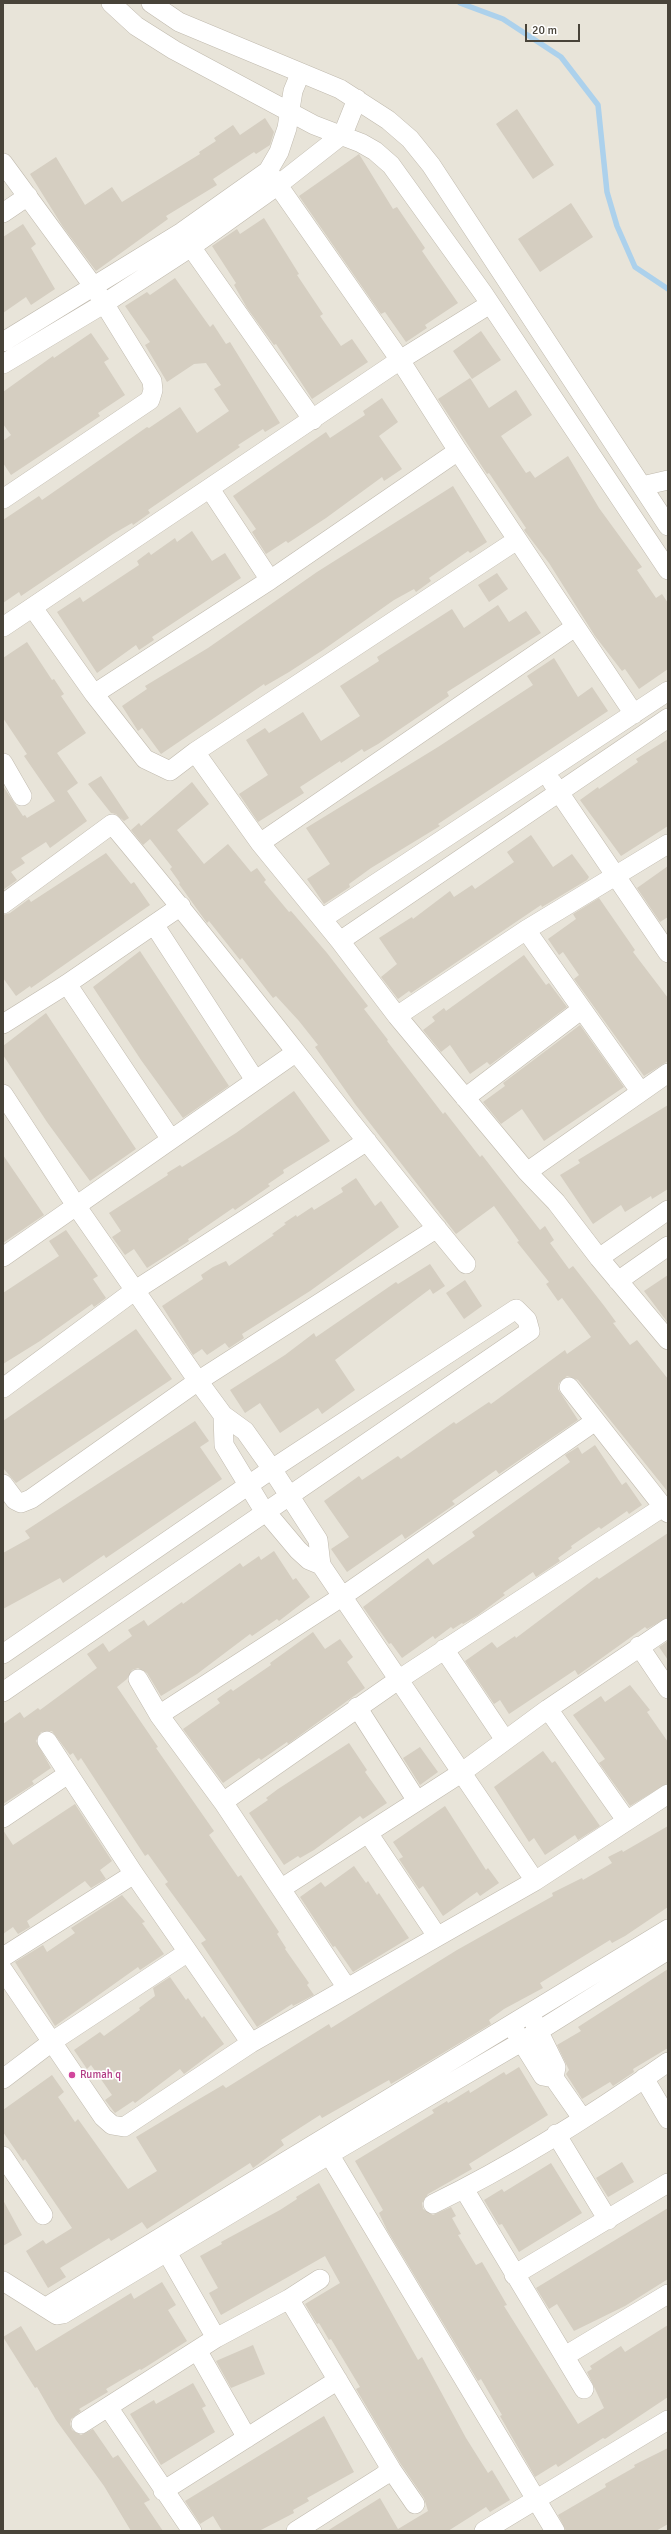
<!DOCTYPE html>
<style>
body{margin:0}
#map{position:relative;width:671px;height:2534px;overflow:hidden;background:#f4f2eb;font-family:Signika,sans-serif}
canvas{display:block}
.frame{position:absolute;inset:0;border:4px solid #484339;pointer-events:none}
.scale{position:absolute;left:525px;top:24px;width:55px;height:18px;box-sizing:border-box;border:2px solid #484339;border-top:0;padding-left:5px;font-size:12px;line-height:14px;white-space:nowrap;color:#484339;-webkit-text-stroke:3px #fff;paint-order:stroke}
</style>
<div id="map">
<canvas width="671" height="2534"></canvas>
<div class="frame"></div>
<div class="scale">20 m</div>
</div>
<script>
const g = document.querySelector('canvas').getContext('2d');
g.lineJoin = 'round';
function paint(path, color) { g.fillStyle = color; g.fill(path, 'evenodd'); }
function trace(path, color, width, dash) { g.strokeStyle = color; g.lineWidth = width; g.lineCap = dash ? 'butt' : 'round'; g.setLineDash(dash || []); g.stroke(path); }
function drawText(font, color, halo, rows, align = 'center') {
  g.font = font + ' Signika,sans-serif'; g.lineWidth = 3.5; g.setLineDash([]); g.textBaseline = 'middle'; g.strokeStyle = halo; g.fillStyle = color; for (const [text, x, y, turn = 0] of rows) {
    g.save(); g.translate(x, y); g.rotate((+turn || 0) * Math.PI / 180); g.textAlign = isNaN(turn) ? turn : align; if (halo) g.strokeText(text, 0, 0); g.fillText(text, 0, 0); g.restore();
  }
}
const residential = new Path2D(`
 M3 3H668V2531H3Z`);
const stream = new Path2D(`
 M460 3 503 19 561 57 598 105 607 192 617 226 635 267 668 289`);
const building = new Path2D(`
 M517 109 554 165 533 179 496 124Z
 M265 118 274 132 270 145 256 154 254 152 213 179 217 185 166 216 168 219 96 271 63 227 30 174 56 157 85 205 112 187 122 202 200 154 199 152 216 141 214 138 233 125 240 135Z
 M359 154 393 209 397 207 425 248 422 251 458 303 425 325 427 328 406 342 385 312 381 314 299 196Z
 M571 203 593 237 540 272 518 239Z
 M264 218 299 274 297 275 323 314 320 316 341 346 352 339 368 362 312 399 276 344 274 345 247 308 234 285 236 283 212 246 237 229 240 234Z
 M23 224 36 244 31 248 55 289 31 305 26 297 3 313V237Z
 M175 278 210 327 213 324 226 344 230 342 280 423 265 432 263 429 238 445 240 447 148 510 150 513 133 525 132 523 113 534 21 596 19 592 3 603V520L39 496 42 500 147 427 149 428 180 407 197 433 229 411 214 389 221 385 206 363 194 364 167 382 145 345 150 342 125 306 147 292 150 295Z
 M481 331 501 360 472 379 453 351Z
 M91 333 109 359 104 362 125 395 98 413 100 416 11 475 3 463V441L11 435 3 424V392L53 356 54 358Z
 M470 378 489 408 516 390 532 415 501 436 526 473 530 471 535 478 568 456 599 508 642 567 637 570 656 598 662 594 668 603V669L639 689 625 669 622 671 595 636 549 563 524 530 526 528 489 473 487 474 438 399Z
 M382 398 398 422 379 436 402 469 384 481 382 477 326 518 288 543 286 541 266 554 252 532 256 529 233 496 326 432 330 438 365 415 363 411Z
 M453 486 487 542 470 553 468 551 429 578 431 581 416 592 414 589 394 600 323 650 289 672 265 686 264 684 161 754 142 728 138 731 122 706 147 689 145 686 208 648 317 572Z
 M192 531 212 561 225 553 241 578 152 637 154 640 139 650 136 645 97 673 57 612 80 597 83 602 139 565 137 561 149 552 151 555 175 538 177 542Z
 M497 573 508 589 489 602 478 585Z
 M498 605 509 622 526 611 541 633 447 692 449 696 378 744 364 752 362 749 341 763 340 761 300 787 304 793 258 822 239 794 268 775 246 740 265 728 269 733 303 712 321 741 360 716 340 686 379 661 377 657 452 609 464 628Z
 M27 642 52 680 54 679 64 694 61 696 86 733 57 753 78 783 67 791 87 821 50 848 46 842 21 858 25 863 11 872 17 880 3 890V786L23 816 25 815 27 818 55 801 24 756 27 754 3 718V658Z
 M554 658 578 697 592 687 608 711 438 824 440 826 371 868 349 884 350 887 324 904 307 879 330 864 306 828 438 747 533 685 527 676Z
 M668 739V826L621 856 580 800 598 787 599 789 638 762 636 759Z
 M101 776 129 818 124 821 116 814 111 813 88 784Z
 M192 782 209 804 177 830 204 864 228 844 251 872 257 868 266 880 264 882 289 912 291 911 327 953 368 1006 364 1009 388 1040 387 1041 443 1114 445 1112 480 1157 482 1155 540 1230 545 1226 554 1240 550 1243 569 1269 573 1266 605 1307 616 1322 613 1323 630 1345 637 1340 668 1379V1492L578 1380 567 1376 559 1383 558 1389 578 1420 499 1474 496 1470 452 1501 455 1504 405 1539 402 1534 347 1572 331 1549 349 1537 324 1501 359 1476 362 1480 398 1456 401 1459 454 1422 456 1424 489 1402 491 1404 565 1350 567 1354 591 1337 562 1298 558 1301 546 1284 549 1282 517 1242 519 1241 494 1206 456 1234 355 1104 315 1047 318 1045 299 1021 276 996 273 998 242 958 240 960 209 921 207 923 179 884 180 883 170 869 172 867 150 839 143 845 131 830 139 823 141 826Z
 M531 835 553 867 572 854 589 877 587 880 542 907 541 905 411 993 409 991 398 999 381 977 397 964 379 938 412 917 413 919 450 891 454 897 472 885 475 889 514 862 507 852Z
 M106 853 131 884 134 882 150 905 31 988 30 986 16 996 3 978V915L10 913 29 899 31 902Z
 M668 866V917L660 922 637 888Z
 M599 898 635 950 633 952 668 998V1061L644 1076 574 979 579 975 563 952 559 955 548 939 576 919 573 914Z
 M140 951 229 1086 183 1118 141 1060 93 987Z
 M524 955 546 985 549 983 567 1007 490 1065 487 1062 470 1074 450 1045 441 1052 423 1030 435 1021 432 1017 444 1008 446 1011Z
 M46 1013 136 1149 90 1181 47 1122 3 1055V1046Z
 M580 1025 624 1087 544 1141 522 1109 501 1124 483 1102 505 1086 503 1083Z
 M294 1091 330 1141 283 1170 284 1173 268 1184 270 1186 235 1210 233 1208 188 1239 189 1241 147 1268 134 1249 125 1255 112 1237 121 1231 109 1213 168 1175 167 1173 180 1165 182 1167 236 1133Z
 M668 1105V1189L652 1199 651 1196 625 1212 621 1205 593 1224 560 1175 580 1163 578 1160Z
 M3 1155 44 1215 3 1243Z
 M356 1178 375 1206 381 1201 399 1227 310 1291 242 1334 244 1338 229 1348 225 1343 207 1355 202 1349 193 1355 162 1306 203 1279 201 1275 213 1267 226 1261 229 1266 274 1235 272 1234 286 1224 284 1223 296 1215 297 1217 312 1207 314 1210 343 1192 341 1188Z
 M66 1230 98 1276 93 1279 106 1298 94 1307 92 1304 40 1341 3 1364V1293L59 1256 49 1241Z
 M430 1264 445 1286 433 1294 430 1289 335 1360 355 1390 322 1414 318 1408 280 1433 260 1403 245 1413 230 1390 285 1355 314 1333 316 1337 396 1282 398 1284Z
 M668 1275V1323L644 1291Z
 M465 1280 482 1306 464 1319 446 1293Z
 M136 1329 172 1379 16 1483 3 1468V1421Z
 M195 1421 209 1441 200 1447 222 1479 106 1558 104 1555 63 1583 60 1578 3 1609V1553L30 1538 25 1531Z
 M595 1445 622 1485 626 1482 642 1505 629 1514 627 1511 601 1529 599 1527 571 1546 572 1548 558 1558 560 1561 536 1577 533 1572 503 1593 505 1595 478 1615 463 1624 462 1623 453 1629 451 1627 435 1639 433 1636 402 1658 391 1643 389 1644 363 1607 428 1558 433 1565 475 1536 472 1532 570 1462 565 1455 578 1447 582 1454Z
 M668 1533V1617L647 1629 645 1627 578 1675 575 1670 509 1714 500 1700 494 1704 465 1661 492 1642 497 1648 515 1636 516 1638 597 1577 599 1579Z
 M274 1551 293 1580 296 1578 310 1597 279 1621 277 1619 252 1636 250 1634 197 1674 161 1696 147 1673 138 1668 132 1670 127 1679 117 1687 158 1747 156 1748 214 1831 209 1835 238 1877 241 1875 279 1932 277 1934 286 1948 285 1949 309 1983 307 1985 314 1995 293 2006 292 2004 257 2027 201 1943 206 1940 165 1884 168 1882 148 1854 145 1856 81 1758 78 1761 73 1753 70 1755 52 1731 41 1732 36 1741 51 1768 32 1781 34 1784 3 1804V1724L20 1712 24 1718 38 1708 40 1710 97 1668 87 1654 103 1643 109 1652 132 1636 128 1630 144 1620 148 1626 182 1602 183 1604 240 1563 243 1567 259 1556 261 1560Z
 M313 1632 325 1649 340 1639 353 1657 347 1662 365 1688 288 1744 287 1742 261 1760 259 1758 223 1783 183 1729 220 1703 217 1699 231 1689 233 1691 271 1665 270 1663Z
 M668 1641V1660L659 1647Z
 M630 1685 650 1710 647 1712 668 1742V1783L630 1806 599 1763 605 1759 573 1715 601 1696 605 1702Z
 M349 1743 367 1770 365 1772 387 1803 363 1819 360 1816 314 1850 300 1858 298 1856 284 1865 249 1813 268 1800 266 1798 278 1789Z
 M420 1747 438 1772 420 1785 403 1758Z
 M543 1751 552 1763 555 1761 600 1826 578 1840 575 1835 545 1855 534 1838 529 1842 494 1787Z
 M75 1804 112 1861 100 1870 106 1879 91 1888 85 1881 27 1921 30 1927 18 1934 13 1927 3 1934V1830L13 1845Z
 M445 1806 486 1870 488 1868 499 1883 480 1896 477 1892 443 1916 423 1886 419 1889 399 1859 403 1857 393 1842Z
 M668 1826V1907L625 1936 612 1943 610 1940 540 1983 543 1988 504 2009 489 2020 491 2024 443 2053 391 2084 389 2080 322 2118 320 2115 281 2140 284 2145 253 2168 250 2163 147 2229 142 2222 111 2241 109 2238 60 2268 66 2277 48 2288 26 2251 43 2240 46 2244 72 2228 25 2159 23 2161 3 2132V2110L52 2075 64 2092 58 2097 75 2122 78 2119 128 2189 157 2171 136 2137 194 2102 223 2085 226 2088 329 2024 331 2028 457 1950 553 1896 552 1893 582 1878 583 1880 612 1863 608 1857 622 1850 623 1852Z
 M354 1866 366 1883 368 1881 377 1895 379 1893 409 1938 353 1972 335 1946 333 1947 300 1897 321 1882 325 1887Z
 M122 1895 145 1922 142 1923 164 1954 140 1970 138 1967 55 2026 15 1962 43 1945 47 1952 75 1933 71 1928Z
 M668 1969V2048L633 2069 634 2072 613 2086 610 2082 582 2099 566 2074 569 2070 557 2045 581 2031 578 2027Z
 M170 1977 186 2000 188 1998 202 2018 204 2016 224 2044 184 2074 180 2069 135 2103 133 2101 115 2113 105 2100 112 2095 91 2065 87 2069 74 2050 100 2032 104 2036 140 2010 139 2008 155 1996 153 1988Z
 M519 2067 548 2115 469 2164 472 2169 428 2194 422 2203 423 2209 433 2215 451 2207 456 2216 452 2218 461 2234 458 2235 476 2265 482 2262 507 2305 504 2306 578 2424 604 2408 587 2372 592 2369 590 2366 621 2346 625 2352 668 2325V2397L605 2439 603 2438 558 2467 556 2464 535 2477 500 2416 502 2415 481 2379 478 2381 387 2230 379 2213 383 2210 355 2161 434 2113 432 2110 447 2101 448 2103 469 2090 470 2093 504 2072 506 2075Z
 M622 2162 634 2182 608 2197 596 2178Z
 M551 2163 582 2213 519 2252 502 2224 499 2225 484 2200 502 2189 504 2192Z
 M319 2183 418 2360 422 2357 466 2438 488 2473 492 2470 510 2500 490 2512 486 2507 448 2531H327L380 2498 398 2529 428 2511 424 2498 400 2463 356 2389 360 2387 331 2339 329 2340 319 2323 317 2324 305 2304 340 2283 325 2256 221 2315 209 2293 218 2288 200 2256 222 2244 221 2242 280 2210 297 2199 296 2197Z
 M3 2200 22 2235 3 2246Z
 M668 2208V2279L625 2306 574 2331 557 2304 549 2309 536 2288Z
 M162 2282 176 2305 168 2310 187 2341 141 2370 140 2369 106 2389 108 2392 79 2409 81 2411 71 2419 70 2424 72 2430 81 2435 93 2429 113 2458 118 2455 150 2500 144 2503 163 2531H131L104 2486 56 2420 37 2387 35 2388 3 2337 21 2326 36 2351 131 2293 134 2299Z
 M253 2345 265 2374 231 2388 216 2361Z
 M193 2383 206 2406 202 2408 215 2432 161 2465 130 2414 154 2400 156 2404Z
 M324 2416 354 2472 307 2498 309 2501 293 2510 294 2513 259 2531H222L213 2516 200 2524 185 2501Z
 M668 2448V2524L656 2531H566L558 2515 606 2487 605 2484 635 2467 634 2465Z`);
const minor = new Path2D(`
 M111 3 136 26 174 50 314 125 361 143 375 151 391 165 483 293 668 570
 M151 3 179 22 340 89 388 120 410 139 431 165 668 526
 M3 163 94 287 152 381 153 390 150 400 3 499
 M268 171 400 360 458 451 634 714
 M3 213 28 196
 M184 237 313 420
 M3 342 182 232 268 171 279 152 287 128 293 91 300 74
 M3 364 105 303 191 247 278 185 343 134 357 99
 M642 486 668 480
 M210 489 270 580
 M33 608 94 694 145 759 170 771 195 752 517 540
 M3 627 400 360 490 304
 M94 694 270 580 458 451
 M195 752 260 843 340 941 397 1016 527 1172 556 1202 599 1258 668 1340
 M3 763 22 796
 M552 782 668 953
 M260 843 575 627
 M3 904 112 824C233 968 346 1119 466 1264
 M322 919 668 691
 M155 926 255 1080
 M526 930 640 1091
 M340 941 668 718
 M67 984 170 1138
 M397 1016 526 930 668 844
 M3 1024 67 984 181 906
 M3 1094 77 1207 198 1381 223 1415 245 1431 272 1469 318 1540 321 1565
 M465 1098 582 1009
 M527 1172 668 1073
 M3 1257 295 1053
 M599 1258 668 1210
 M618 1281 668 1246
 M569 1387 668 1513
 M3 1388 134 1291 367 1141
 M223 1415 224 1445 261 1506 298 1550 309 1560 321 1565 535 1881
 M3 1484 15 1500 21 1503 31 1499 198 1381 437 1228
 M639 1646 668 1689
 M444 1649 505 1740
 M3 1654 272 1469 516 1309 527 1320 530 1331 3 1692
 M138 1679 159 1715 223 1802 347 1988
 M357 1707 417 1801
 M548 1709 626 1820
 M159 1715 343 1596 594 1422
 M47 1741 134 1874 251 2043
 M223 1802 398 1680 663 1507
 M3 1818 68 1774
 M368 1833 437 1936
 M282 1888 461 1773 548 1709 668 1628
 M3 1957 134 1874
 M3 1970 103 2117 112 2125 124 2127 251 2043 535 1881 668 1794
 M533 2020 556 2067 554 2078 582 2118
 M515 2031 543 2076 554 2078
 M644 2078 668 2119
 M3 2079 53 2041 188 1952
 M556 2134 608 2220
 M323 2144 555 2531
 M3 2156 43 2215
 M464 2189 584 2389
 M433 2204C515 2164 594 2114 668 2062
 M161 2242 216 2338
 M514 2275 668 2183
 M3 2281 57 2315 63 2314 330 2154 521 2042 668 1950
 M289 2299 391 2469 383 2476 296 2531
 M46 2307 668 1929
 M197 2350 247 2438
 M565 2356 668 2294
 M108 2407 192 2531
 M81 2424 216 2338 289 2299 320 2279
 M391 2469 415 2504
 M163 2491 338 2380
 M484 2531 668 2420`);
const markers = [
 [72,2075,4,"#d1479c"]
];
const hotelNames = [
 ["Rumah q",80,2075]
];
paint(residential, '#e8e4d9');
trace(stream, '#acd1ec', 5.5);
paint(building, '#d5cec1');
trace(minor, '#c0baae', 20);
trace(minor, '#fff', 19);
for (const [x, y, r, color] of markers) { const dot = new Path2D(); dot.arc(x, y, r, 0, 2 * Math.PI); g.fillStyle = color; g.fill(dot); trace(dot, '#fff', 1.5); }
drawText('11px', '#b23c85', '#fff', hotelNames, 'left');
</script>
